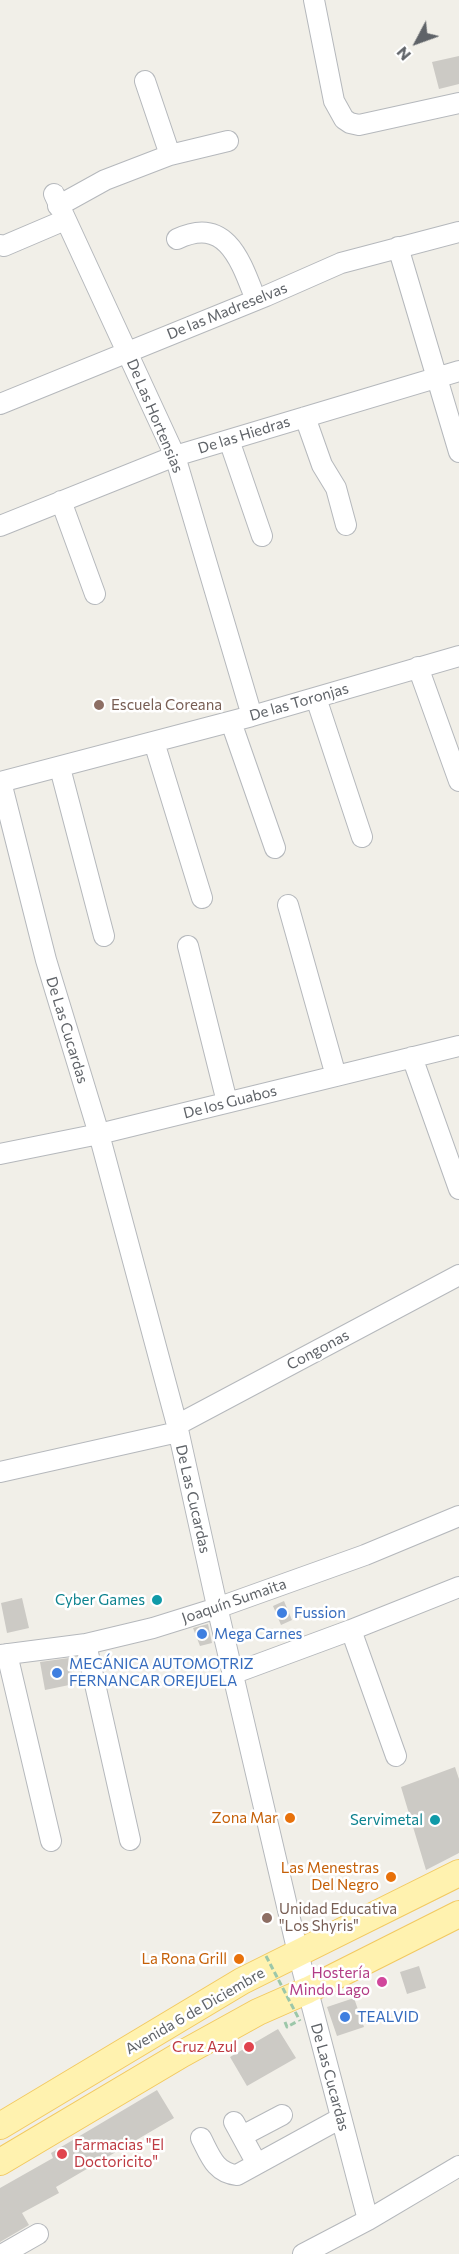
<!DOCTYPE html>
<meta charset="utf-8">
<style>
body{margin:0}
#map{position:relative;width:459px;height:2254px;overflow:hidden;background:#f1efe8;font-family:Commissioner,sans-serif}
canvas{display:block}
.north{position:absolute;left:387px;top:12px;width:60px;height:60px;-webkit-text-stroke:4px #fff;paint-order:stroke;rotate:229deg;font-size:16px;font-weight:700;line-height:24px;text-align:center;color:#5f6368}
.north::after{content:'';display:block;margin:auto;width:21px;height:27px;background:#5f6368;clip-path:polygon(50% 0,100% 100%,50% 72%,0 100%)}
</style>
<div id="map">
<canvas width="459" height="2254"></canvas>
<div class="north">N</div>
</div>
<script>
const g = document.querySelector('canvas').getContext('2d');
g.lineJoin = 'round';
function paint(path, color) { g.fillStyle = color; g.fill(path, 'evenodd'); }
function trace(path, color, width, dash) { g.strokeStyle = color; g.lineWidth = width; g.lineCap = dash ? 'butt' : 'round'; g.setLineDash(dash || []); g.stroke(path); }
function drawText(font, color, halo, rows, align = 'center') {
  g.font = font + ' Commissioner,sans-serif'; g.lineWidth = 5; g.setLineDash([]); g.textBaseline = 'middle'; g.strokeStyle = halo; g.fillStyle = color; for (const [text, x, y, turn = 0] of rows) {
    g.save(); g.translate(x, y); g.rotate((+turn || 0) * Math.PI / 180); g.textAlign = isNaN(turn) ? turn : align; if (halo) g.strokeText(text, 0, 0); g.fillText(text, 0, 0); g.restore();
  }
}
const building = new Path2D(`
 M459 56V84L439 89 432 62Z
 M22 1598 29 1628 7 1633 1 1603Z
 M284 1601 292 1620 281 1625 273 1606Z
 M208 1624 212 1643 200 1646 193 1628Z
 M69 1658 74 1684 45 1690 40 1662Z
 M455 1767 459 1779V1853L426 1870 401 1787Z
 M419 1966 426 1988 407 1994 400 1972Z
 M354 1998 364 2027 337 2036 327 2007Z
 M278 2029 296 2058 247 2086 230 2057Z
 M157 2090 174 2118 56 2187 59 2193 22 2213 29 2225 0 2242V2188L53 2158 51 2153Z`);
const path = new Path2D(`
 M285 2022 287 2027 298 2021`);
const minor = new Path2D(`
 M314 0 334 101 344 119 350 123 359 125 459 103
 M145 81 170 155
 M54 194 175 456 252 716
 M58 206 105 180 170 155 228 141
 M177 239C227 215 241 262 256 300
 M0 245 4 246 65 220
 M398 247 459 452
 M0 404 266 296 341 263 459 232
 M305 417 322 465 336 488 346 525
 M229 440 262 536
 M61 501 95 594
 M0 526 175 456 459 371
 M418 667 459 781
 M316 698 362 837
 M231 722 275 848
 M154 742 202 898
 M60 768 104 936
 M0 782 252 716 459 656
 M1 782 46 960 99 1134 177 1425 219 1615 298 1953 368 2220
 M288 905 336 1076
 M188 946 227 1102
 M412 1057 459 1189
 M0 1154 99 1134 459 1046
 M177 1425 459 1275
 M0 1472 178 1432
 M351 1630 396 1756
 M86 1644 130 1840
 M7 1654 51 1841
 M0 1655 86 1644 153 1628 217 1608 365 1555 459 1516
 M232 1674 351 1630 459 1587
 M234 2122 257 2164
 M242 2136 282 2115
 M201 2138C210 2155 215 2173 237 2175L341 2118
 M3 2254 38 2234
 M303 2254 368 2220 459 2166`);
const major = new Path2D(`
 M0 2126 242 1981 459 1873
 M0 2162 182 2054 258 2012 308 1990 459 1914`);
const pathBridge = new Path2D(`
 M266 1956 300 2021`);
const markers = [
 [99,705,6,"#8d6e63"],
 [157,1600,6,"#0f9aa8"],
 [282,1613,6,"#3f7fe0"],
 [202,1634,6,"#3f7fe0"],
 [57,1673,6,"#3f7fe0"],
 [290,1818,6,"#e8710a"],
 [435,1820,6,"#0f9aa8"],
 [391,1877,6,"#e8710a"],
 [267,1918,6,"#8d6e63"],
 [239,1959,6,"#e8710a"],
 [382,1982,6,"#d1479c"],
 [345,2017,6,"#3f7fe0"],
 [249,2047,6,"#e0444e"],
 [62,2154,6,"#e0444e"]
];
const streetNames = [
 ["De las Madreselvas",227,311,-22],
 ["De Las Hortensias",155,416,67],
 ["De las Hiedras",244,435,-17],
 ["De las Toronjas",299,702,-16],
 ["De Las Cucardas",67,1030,73],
 ["De los Guabos",230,1102,-14],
 ["Congonas",318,1350,-28],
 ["De Las Cucardas",193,1499,77],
 ["Joaquín Sumaita",234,1601,-19],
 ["Avenida 6 de Diciembre",195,2011,-30],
 ["De Las Cucardas",330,2077,75]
];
const educationNames = [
 ["Escuela Coreana",111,705],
 ["Unidad Educativa",279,1909],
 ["\"Los Shyris\"",279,1926]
];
const cultureNames = [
 ["Cyber Games",145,1600],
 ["Servimetal",423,1820]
];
const shopNames = [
 ["Fussion",294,1613],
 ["Mega Carnes",214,1634],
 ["MECÁNICA AUTOMOTRIZ",69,1664],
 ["FERNANCAR OREJUELA",69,1681],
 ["TEALVID",357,2017]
];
const foodNames = [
 ["Zona Mar",278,1818],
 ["Las Menestras",379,1868],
 ["Del Negro",379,1885],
 ["La Rona Grill",227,1959]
];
const hotelNames = [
 ["Hostería",370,1973],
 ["Mindo Lago",370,1990]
];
const healthNames = [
 ["Cruz Azul",237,2047],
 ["Farmacias \"El",74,2145,"left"],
 ["Doctoricito\"",74,2162,"left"]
];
paint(building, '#cccac5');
trace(minor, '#b5b8bc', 22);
trace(major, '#f2c960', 28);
trace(path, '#9cc7a9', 3, [6, 3]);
trace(minor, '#fff', 20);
trace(major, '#fff2af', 26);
trace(pathBridge, '#9cc7a9', 3, [6, 3]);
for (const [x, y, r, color] of markers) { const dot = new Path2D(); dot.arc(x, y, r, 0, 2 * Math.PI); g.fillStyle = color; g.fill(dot); trace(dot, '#fff', 2); }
drawText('15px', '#5f6368', '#fff', streetNames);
drawText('15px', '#785e54', '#fff', educationNames, 'left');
drawText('15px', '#0d838f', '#fff', cultureNames, 'right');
drawText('15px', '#366cbe', '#fff', shopNames, 'left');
drawText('15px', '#c56008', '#fff', foodNames, 'right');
drawText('15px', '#b23c85', '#fff', hotelNames, 'right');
drawText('15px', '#be3a42', '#fff', healthNames, 'right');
</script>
